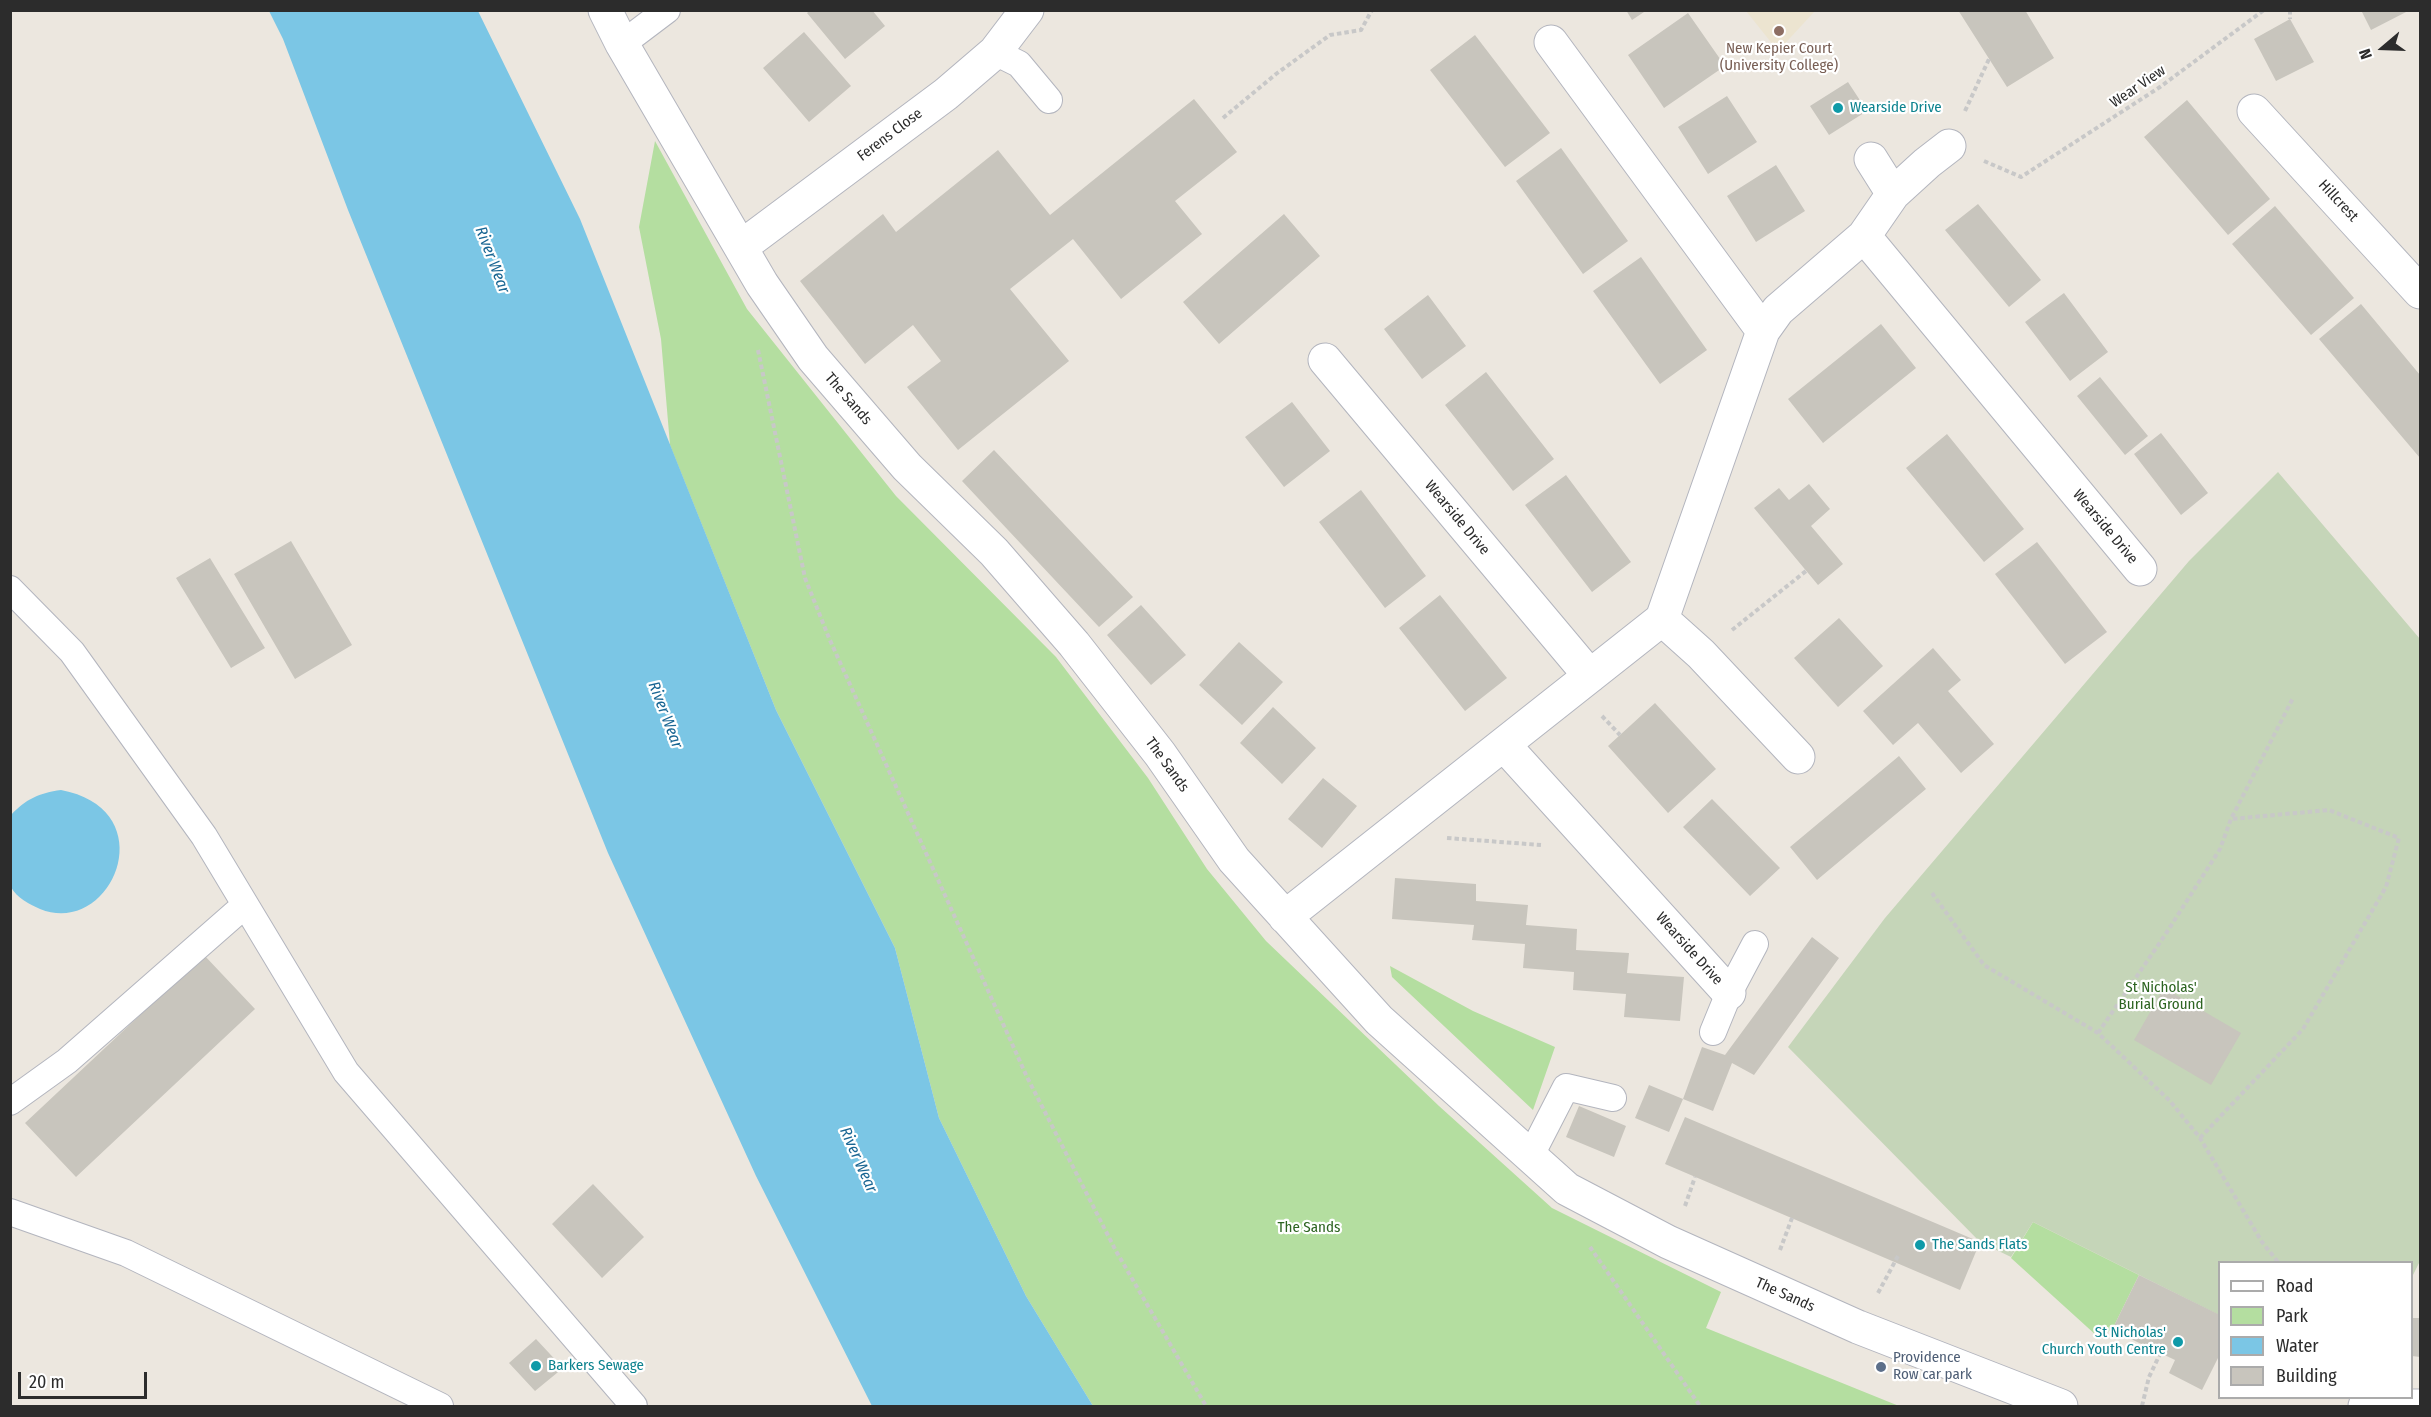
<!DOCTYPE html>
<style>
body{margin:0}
#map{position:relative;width:2431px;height:1417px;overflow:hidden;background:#ece7df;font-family:"Fira Sans Condensed",sans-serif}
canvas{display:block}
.frame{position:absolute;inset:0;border:12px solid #2c2c2c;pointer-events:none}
.legend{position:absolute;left:2218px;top:1261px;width:195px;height:138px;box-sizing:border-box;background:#fff;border:2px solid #ababab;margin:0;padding:8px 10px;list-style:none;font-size:18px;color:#2c2c2c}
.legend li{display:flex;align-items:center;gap:12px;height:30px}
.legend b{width:30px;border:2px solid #ababab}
.north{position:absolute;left:2353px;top:18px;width:60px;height:60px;-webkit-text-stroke:4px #fff;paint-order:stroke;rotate:251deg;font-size:16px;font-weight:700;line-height:24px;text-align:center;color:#2c2c2c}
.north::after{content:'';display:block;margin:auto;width:21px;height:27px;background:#2c2c2c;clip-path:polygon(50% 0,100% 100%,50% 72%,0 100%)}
.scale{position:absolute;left:18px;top:1372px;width:129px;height:27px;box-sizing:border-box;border:3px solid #2c2c2c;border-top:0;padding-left:8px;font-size:18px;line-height:21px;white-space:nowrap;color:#2c2c2c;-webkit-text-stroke:4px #fff;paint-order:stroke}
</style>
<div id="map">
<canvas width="2431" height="1417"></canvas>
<div class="frame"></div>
<ul class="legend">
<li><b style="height:8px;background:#fff"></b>Road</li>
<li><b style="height:16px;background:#b4dea0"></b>Park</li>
<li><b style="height:16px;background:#7bc6e5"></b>Water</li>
<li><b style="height:16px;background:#c8c5bd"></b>Building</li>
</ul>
<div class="north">N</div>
<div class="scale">20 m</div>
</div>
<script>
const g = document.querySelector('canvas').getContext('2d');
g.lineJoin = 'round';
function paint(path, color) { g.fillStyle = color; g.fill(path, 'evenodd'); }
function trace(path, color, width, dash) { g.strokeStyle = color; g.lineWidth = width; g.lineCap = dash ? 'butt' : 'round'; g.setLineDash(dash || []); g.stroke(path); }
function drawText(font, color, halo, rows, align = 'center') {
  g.font = font + ' "Fira Sans Condensed",sans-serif'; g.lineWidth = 4.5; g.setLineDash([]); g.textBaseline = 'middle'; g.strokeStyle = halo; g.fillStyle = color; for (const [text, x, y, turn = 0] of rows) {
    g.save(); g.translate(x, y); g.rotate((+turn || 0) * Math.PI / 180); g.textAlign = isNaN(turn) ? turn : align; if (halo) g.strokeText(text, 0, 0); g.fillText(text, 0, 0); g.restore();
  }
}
const education = new Path2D(`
 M1746 11H1815L1778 51Z`);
const green = new Path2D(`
 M655 141 747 309 896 496 1056 657 1148 778 1207 869 1266 941 1439 1106 1552 1208 1721 1292 1706 1328 1899 1406H1093L1026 1296 939 1118 895 948 776 710 670 445 661 339 639 227Z
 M1390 966 1473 1011 1555 1047 1533 1110 1392 977Z
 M2033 1222 2139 1275 2112 1330 2097 1336 2011 1258Z`);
const cemetery = new Path2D(`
 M2278 472 2420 639V1261L2412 1277V1262H2220L2219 1315 2033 1222 2011 1257 1980 1242 1788 1047 1885 918 2189 561Z`);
const water = new Path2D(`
 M269 11H478L580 219 776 710 895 948 939 1118 1026 1296 1093 1406H872L756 1176 608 853 348 210 283 39Z
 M61 790C166 810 112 938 40 909 29 904 17 898 11 887V815C26 799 39 793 61 790Z`);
const building = new Path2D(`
 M810 10H872L885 26 845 59 807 13Z
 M1626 10H1647L1632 20Z
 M1958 10H2025L2054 58 2007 87Z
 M2361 10H2410L2371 30Z
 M1688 13 1725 66 1664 108 1628 55Z
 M2290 19 2314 62 2276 81 2254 39Z
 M804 32 851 86 809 122 763 68Z
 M1475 35 1550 133 1505 167 1430 70Z
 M1848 82 1867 111 1829 135 1810 106Z
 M1727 96 1757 142 1708 174 1678 127Z
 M1194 99 1237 152 1175 201 1202 234 1121 299 1073 239 1010 289 1069 361 958 450 907 387 941 361 913 325 865 364 800 281 883 214 896 232 998 150 1050 215Z
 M2187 100 2270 199 2228 235 2144 137Z
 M1561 148 1628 241 1583 274 1516 181Z
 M1776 165 1805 211 1756 242 1727 196Z
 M1978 204 2041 280 2009 307 1945 230Z
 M2275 206 2354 298 2311 335 2232 244Z
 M1284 214 1320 256 1219 344 1183 302Z
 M1641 257 1707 350 1660 384 1593 291Z
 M2064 293 2108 352 2070 381 2025 322Z
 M1428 295 1466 346 1422 379 1384 329Z
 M2361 304 2420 375V458L2319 339Z
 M1881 324 1916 368 1823 443 1788 399Z
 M1486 372 1554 459 1513 491 1445 405Z
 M2100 377 2148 436 2125 455 2077 396Z
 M1292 402 1330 451 1284 487 1245 437Z
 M2161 433 2208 493 2181 515 2134 454Z
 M1947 434 2024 529 1984 562 1906 468Z
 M994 450 1133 597 1099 627 962 481Z
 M1566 475 1631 562 1592 592 1525 505Z
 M1809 484 1830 509 1811 526 1843 564 1818 585 1754 508 1779 488 1789 500Z
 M1361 490 1426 576 1385 608 1319 522Z
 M291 541 352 645 295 679 234 574Z
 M2037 542 2107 632 2065 664 1995 574Z
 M210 558 265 648 231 668 176 578Z
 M1440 595 1507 678 1465 711 1399 628Z
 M1141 605 1186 655 1151 685 1107 635Z
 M1839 618 1883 666 1838 707 1794 658Z
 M1239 642 1283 682 1242 725 1199 685Z
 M1933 648 1961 680 1948 691 1994 744 1961 773 1918 723 1893 745 1863 711Z
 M1655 703 1716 769 1668 813 1608 746Z
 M1273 707 1316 748 1282 784 1240 743Z
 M1899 756 1926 789 1817 880 1790 847Z
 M1323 778 1357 806 1322 848 1288 819Z
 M1712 799 1780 868 1750 896 1683 827Z
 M1395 878 1476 884V901L1528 905 1526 925 1577 929 1576 950 1629 953 1627 973 1684 977 1680 1021 1624 1017 1626 994 1573 990 1574 972 1523 968 1525 944 1472 940 1474 925 1392 919Z
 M1812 937 1839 958 1754 1075 1732 1063 1713 1111 1683 1099 1702 1047 1725 1055Z
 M204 955 255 1009 76 1177 25 1123Z
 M2164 988 2241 1033 2211 1085 2134 1040Z
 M1649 1085 1683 1099 1669 1132 1635 1118Z
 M1579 1106 1626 1126 1614 1157 1566 1137Z
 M1685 1117 1980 1242 1960 1290 1665 1164Z
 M593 1184 644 1237 602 1278 552 1224Z
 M2139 1275 2220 1315V1354L2202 1390 2169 1373 2175 1360 2112 1330Z
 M2412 1318H2420V1357L2412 1356Z
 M536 1339 563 1368 535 1391 509 1363Z`);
const path = new Path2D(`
 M2290 10V19
 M1965 111 1989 59
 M1223 118 1276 74 1330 35 1361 30 1372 10
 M1984 161 2021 177 2160 87 2264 10
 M758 350 805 578 829 638 1027 1077 1116 1251 1206 1406
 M1732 630 1806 571
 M1602 716 1620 735
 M1447 838 1541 845
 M1932 893 1984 965 2098 1033 2170 1101 2200 1138 2262 1242 2278 1262
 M2098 1033 2165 935 2220 849 2231 819 2293 698
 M2200 1138 2303 1029 2386 887 2399 838 2329 810 2231 819
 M1685 1206 1695 1177
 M1590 1247 1700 1406
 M1780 1250 1792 1218
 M1878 1293 1898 1256
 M2142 1406 2149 1377 2160 1354`);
const service = new Path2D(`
 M622 44 667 10
 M995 52 1019 64 1049 100
 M10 589 72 652 204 836 346 1072 634 1406
 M1713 1032 1729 993 1755 944
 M10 1102 67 1061 245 905
 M1530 1157 1566 1087 1613 1098
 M10 1212 126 1253 440 1406`);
const minor = new Path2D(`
 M605 10 622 44 762 284 813 358 907 467 994 552 1074 644 1160 754 1234 860 1379 1020 1567 1189 1668 1242 1858 1327 2061 1406
 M1551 42 1763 331
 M2254 111 2420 292
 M1871 159 1893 194
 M1864 236 2140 569
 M741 247 946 94 995 52 1027 10
 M1325 360 1590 676
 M1662 619 1701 654 1798 757
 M1504 745 1729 993
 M1285 917 1662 619 1763 331 1778 310 1864 236 1893 194 1927 163 1949 146
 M2365 1406H2420`);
const markers = [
 [1779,31,6,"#8d6e63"],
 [1838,108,6,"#0f9aa8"],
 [1920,1245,6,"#0f9aa8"],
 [2178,1342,6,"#0f9aa8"],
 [536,1366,6,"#0f9aa8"],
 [1881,1367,6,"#5c6f8a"]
];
const educationNames = [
 ["New Kepier Court",1779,49],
 ["(University College)",1779,66]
];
const streetNames = [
 ["Wear View",2138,87,-34],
 ["Ferens Close",890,135,-37],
 ["Hillcrest",2338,201,47],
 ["The Sands",848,399,49],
 ["Wearside Drive",1457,518,50],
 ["Wearside Drive",2105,527,50],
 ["The Sands",1167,765,54],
 ["Wearside Drive",1689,949,48],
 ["The Sands",1785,1295,24]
];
const cultureNames = [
 ["Wearside Drive",1850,108],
 ["The Sands Flats",1932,1245],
 ["St Nicholas'",2166,1333,"right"],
 ["Church Youth Centre",2166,1350,"right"],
 ["Barkers Sewage",548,1366]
];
const parkNames = [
 ["St Nicholas'",2161,988],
 ["Burial Ground",2161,1005],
 ["The Sands",1309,1228]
];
const serviceNames = [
 ["Providence",1893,1358],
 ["Row car park",1893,1375]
];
const waterNames = [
 ["River Wear",492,260,69],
 ["River Wear",665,715,69],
 ["River Wear",858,1160,66]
];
paint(education, '#ece4d0');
paint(green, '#b4dea0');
paint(cemetery, '#c5d5b8');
paint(water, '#7bc6e5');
paint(building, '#c8c5bd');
trace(service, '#b3b5be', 28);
trace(minor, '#b3b5be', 35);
trace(path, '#c8c8c8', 4, [4.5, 3]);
trace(service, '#fff', 26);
trace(minor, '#fff', 33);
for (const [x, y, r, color] of markers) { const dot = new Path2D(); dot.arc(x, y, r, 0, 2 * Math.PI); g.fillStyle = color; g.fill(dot); trace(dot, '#fff', 2); }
drawText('15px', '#785e54', '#fff', educationNames);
drawText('15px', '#2c2c2c', '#fff', streetNames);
drawText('15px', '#0d838f', '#fff', cultureNames, 'left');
drawText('15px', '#2d6421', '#fff', parkNames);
drawText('15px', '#4e5e75', '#fff', serviceNames, 'left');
drawText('italic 16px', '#196693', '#fff', waterNames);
</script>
